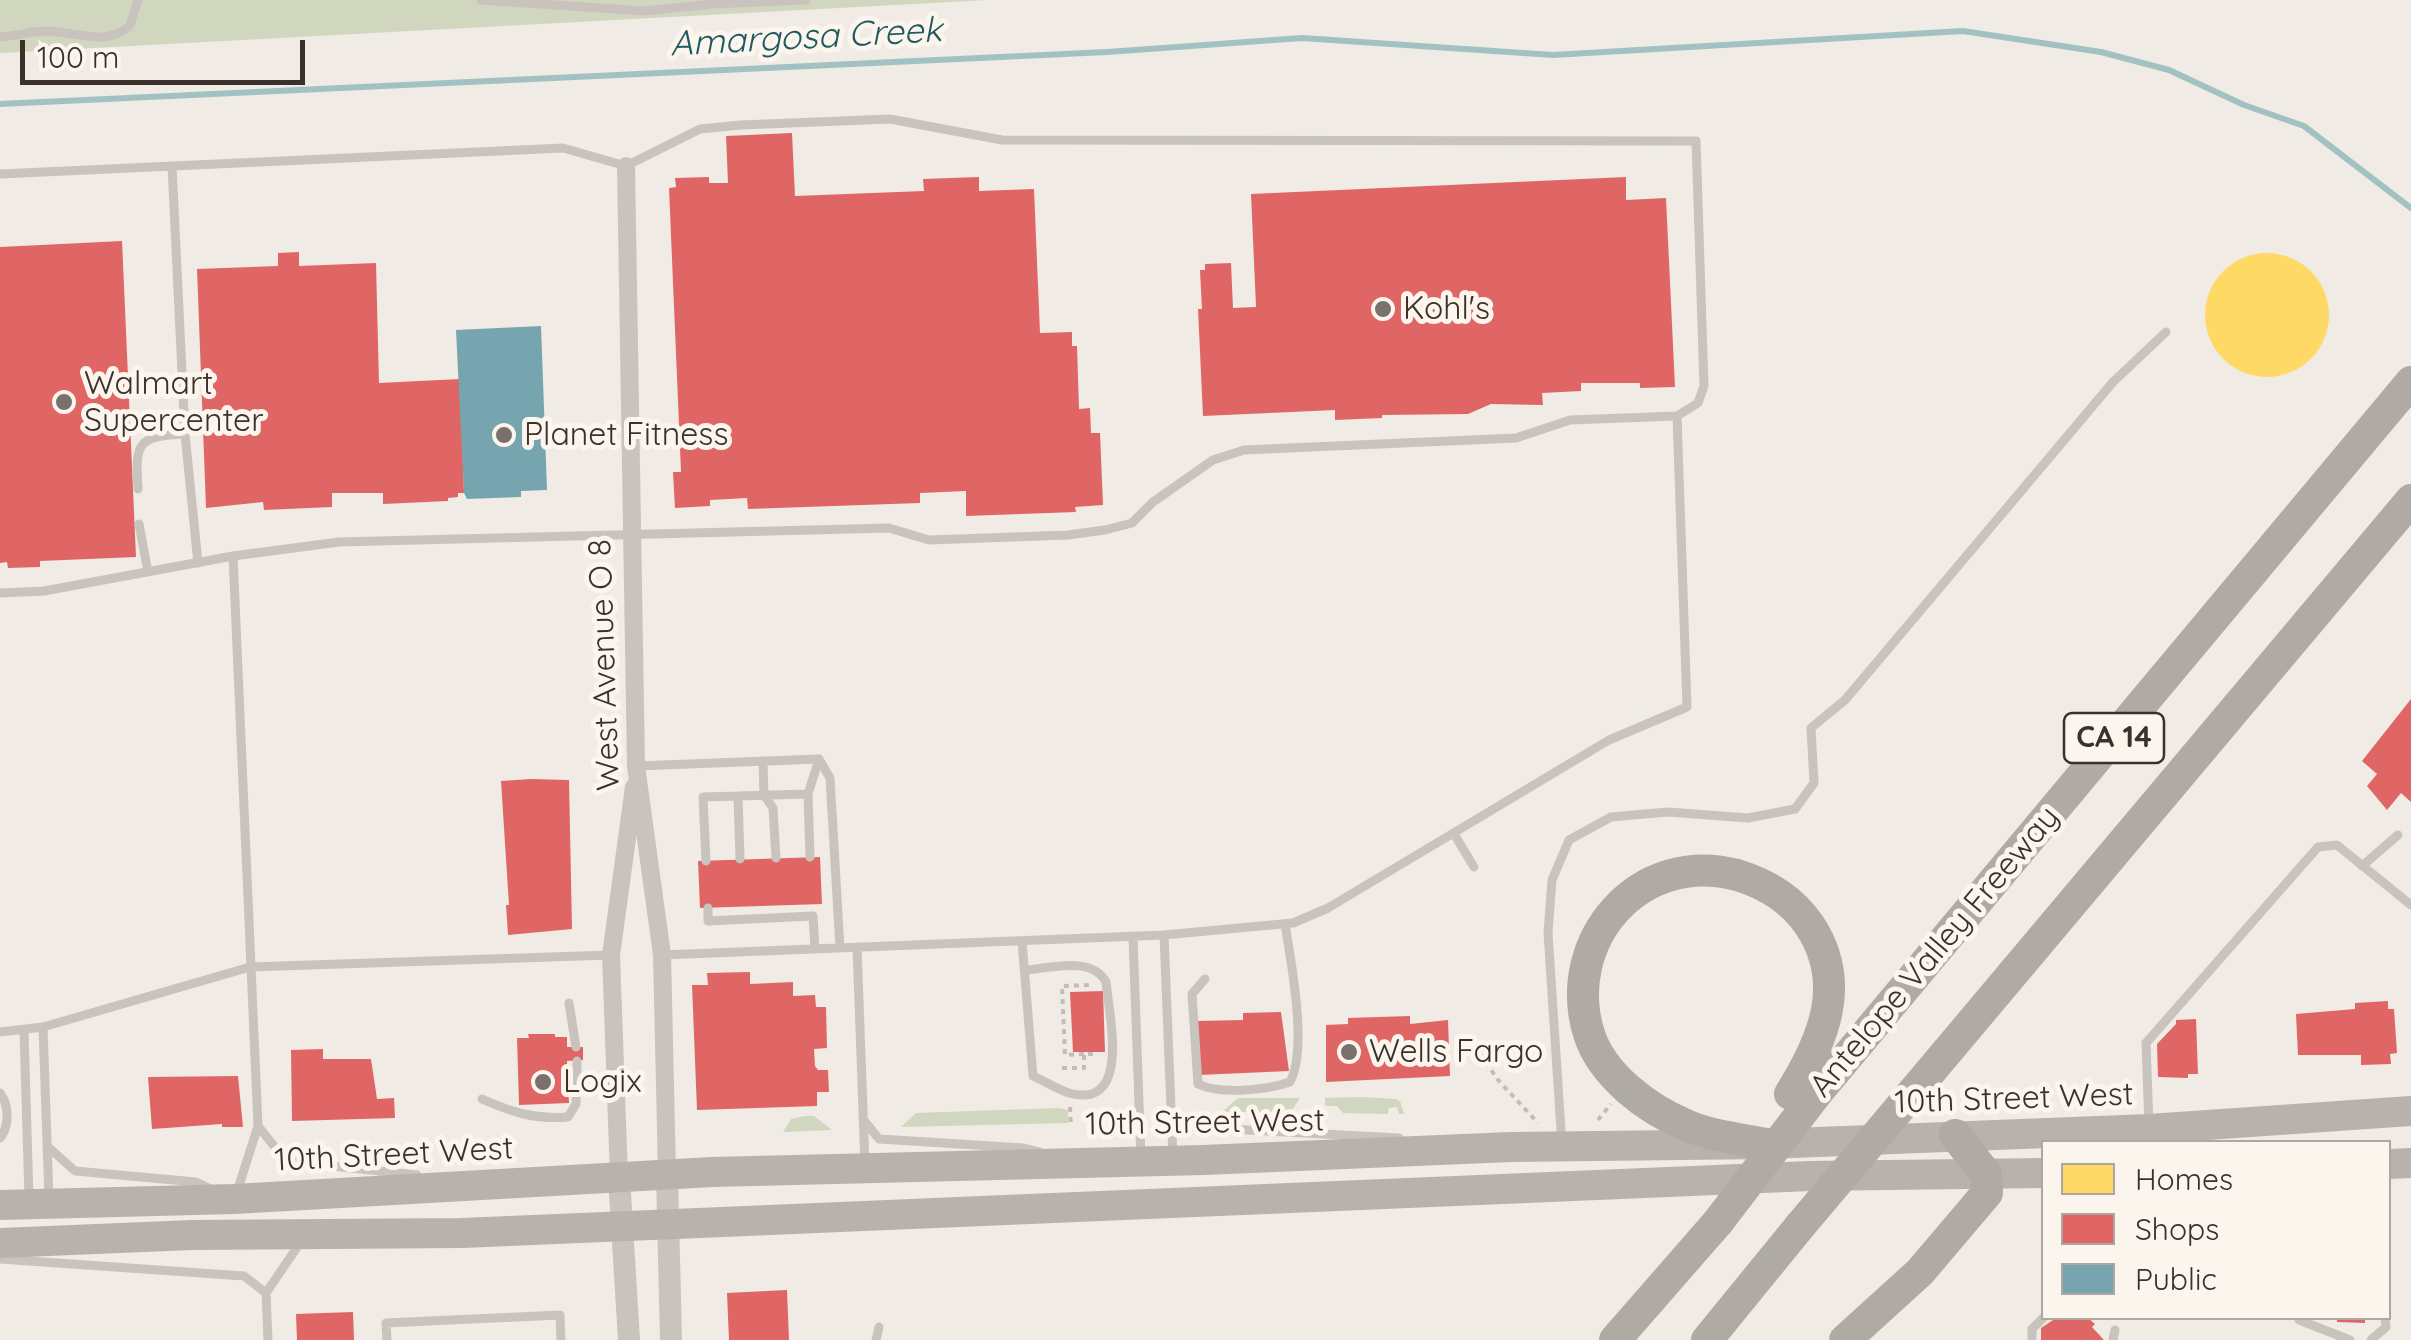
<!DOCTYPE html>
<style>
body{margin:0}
#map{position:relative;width:2411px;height:1340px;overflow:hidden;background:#f0ebe5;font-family:Quicksand,sans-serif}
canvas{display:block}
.legend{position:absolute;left:2041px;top:1140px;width:350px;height:180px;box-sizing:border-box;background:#fbf5ee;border:2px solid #aea6a0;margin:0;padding:12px 18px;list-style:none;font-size:30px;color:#3b302b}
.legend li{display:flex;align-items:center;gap:20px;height:50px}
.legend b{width:50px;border:2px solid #aea6a0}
.scale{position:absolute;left:20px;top:40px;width:285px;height:45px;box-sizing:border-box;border:5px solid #3b302b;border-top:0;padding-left:12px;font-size:30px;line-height:35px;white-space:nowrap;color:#3b302b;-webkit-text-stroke:8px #fbf5ee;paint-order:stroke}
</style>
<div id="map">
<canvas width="2411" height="1340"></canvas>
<ul class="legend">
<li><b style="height:28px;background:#ffd966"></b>Homes</li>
<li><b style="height:28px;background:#e06666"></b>Shops</li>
<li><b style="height:28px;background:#76a5af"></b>Public</li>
</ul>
<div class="scale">100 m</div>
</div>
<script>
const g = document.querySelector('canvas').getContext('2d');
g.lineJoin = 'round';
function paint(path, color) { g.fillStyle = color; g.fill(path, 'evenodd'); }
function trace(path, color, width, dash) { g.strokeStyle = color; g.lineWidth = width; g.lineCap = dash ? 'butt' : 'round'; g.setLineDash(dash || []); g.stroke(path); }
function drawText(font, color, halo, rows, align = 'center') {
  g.font = font + ' Quicksand,sans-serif'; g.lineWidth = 10; g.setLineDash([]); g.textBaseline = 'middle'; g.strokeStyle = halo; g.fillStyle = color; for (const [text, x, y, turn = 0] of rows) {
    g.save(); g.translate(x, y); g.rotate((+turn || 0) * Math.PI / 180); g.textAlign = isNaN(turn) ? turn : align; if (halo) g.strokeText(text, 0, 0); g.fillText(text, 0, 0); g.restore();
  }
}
const green = new Path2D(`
 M0 0H988L0 53Z
 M1361 1097 1396 1099 1400 1101 1404 1114H1399L1397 1107 1389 1108 1388 1114 1343 1113 1337 1106H1325V1098Z
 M1238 1098H1300L1291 1112H1222Z
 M1059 1108 1068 1110V1123L901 1127 916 1113Z
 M805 1116H814L832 1130 783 1132 791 1119Z`);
const homes = new Path2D(`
 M2205 315a62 62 0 1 1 124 0a62 62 0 1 1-124 0Z`);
const shops = new Path2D(`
 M792 133 795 196 924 191 923 179 979 177V191L1034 189 1040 333 1072 332V346H1077L1079 409 1090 408 1091 433H1100L1103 505 1075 507 1076 512 966 516V491L920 493V503L748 509 747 498 710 500V506L675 508 673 472H681L669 188 676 187 675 178 709 177V183H728L726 136Z
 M1626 177V200L1666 198 1675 387 1640 388V383H1581V391L1542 393 1543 405 1491 404 1468 414 1382 415V418L1335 420V410L1203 416 1198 309H1202L1200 270H1205V264L1231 263 1233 308 1256 307 1251 194Z
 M122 241 136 557 40 561V567L8 568 7 562 0 563V247Z
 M299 252V266L376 263 379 383 460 379 464 493H458V497L448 498V501L383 504V493H332V507L264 510 263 502 206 508 197 269 278 266V253Z
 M2411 699V802L2401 793 2387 810 2367 786 2377 774 2362 761Z
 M531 779 569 780 572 929 508 935 506 905H509L501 781Z
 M820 857 822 904 700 908 698 861Z
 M750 972V984L793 982V996L815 995 816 1007H826L827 1048 814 1049 815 1066 818 1070H828L829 1092H817V1106L697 1110 692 985H708L707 973Z
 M1103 991 1105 1052H1073L1070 992Z
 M2388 1001V1009H2394L2397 1053 2390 1054 2391 1064 2361 1065V1055H2298L2296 1014 2355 1009V1003Z
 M1281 1012 1289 1071 1199 1075 1197 1021 1243 1020V1013Z
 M1410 1016V1024L1448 1020 1450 1076 1326 1082V1025L1348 1024V1018Z
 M2196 1019 2198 1074H2188V1078L2158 1077 2157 1044 2176 1024V1020Z
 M528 1034H555V1037H567V1047H583V1060L567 1061 569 1103 519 1105 517 1038H529Z
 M323 1049V1059H371L377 1099 394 1098 395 1118 292 1121 291 1050Z
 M238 1076 243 1127H222V1124L152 1129 148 1077Z
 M787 1290 789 1340H729L727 1293Z
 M353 1312 354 1340H297L296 1314Z
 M2056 1318H2088L2095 1324 2092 1327 2104 1340H2041V1328Z
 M2337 1318H2365V1323L2337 1322Z`);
const public = new Path2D(`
 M541 326 547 490 521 491V497L467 499 464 493 456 330Z`);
const stream = new Path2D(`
 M0 104 1107 52 1302 38 1553 55 1963 31 2101 52 2169 70 2244 105 2304 126 2411 208`);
const path = new Path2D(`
 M1084 1054 1065 1055 1062 986 1090 985
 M1480 1054 1498 1080 1538 1123
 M1062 1068H1084V1054H1093
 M1070 1107 1071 1127
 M1598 1120 1611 1104`);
const service = new Path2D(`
 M481 0 644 11 712 4 806 0
 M0 37C16 36 31 31 47 31 75 31 108 48 130 25L138 0
 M172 166 185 434 198 563
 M0 174 563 148 626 166 700 129 741 125 890 119 1002 140 1696 141 1704 386 1698 403 1677 416
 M138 489C135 443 137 436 185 434
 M139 524 148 572
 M233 556 258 1126 236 1195
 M0 593 44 591 233 556 339 542 889 528 929 540 1068 535 1105 530 1132 523 1153 502 1213 460 1244 450 1516 438 1570 420 1677 416 1687 707 1609 740 1328 908 1293 923 1164 935 662 955
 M819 759 830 778 840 948
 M763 761 764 795 773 808 776 858
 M637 766 819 759
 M738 796 740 859
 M1454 834 1474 867
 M810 857 808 794 819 759
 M706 861 703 797 808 794
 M2362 866 2398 835
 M708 908V921L813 916 815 949
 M1164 935 1173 1158
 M1133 937 1141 1159
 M1022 941 1033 1076C1044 1081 1057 1089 1069 1093 1132 1110 1109 1016 1106 982 1092 956 1051 968 1026 970
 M857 947 865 1165
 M1205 979 1192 994 1198 1084C1221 1095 1266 1090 1290 1082 1308 1048 1291 962 1285 924
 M569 1003 576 1047
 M43 1027 49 1198
 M24 1031 29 1198
 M0 1032 43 1027 250 967 611 955
 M0 1093C9 1105 10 1126 0 1138
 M482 1099C511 1112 536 1120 568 1117L576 1104 577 1061
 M863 1119 879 1139 1024 1148 1040 1152
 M258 1126 286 1161 417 1175
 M1172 1126 1399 1138
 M2149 1126 2146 1043 2318 847 2337 845 2411 905
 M1561 1130 1548 933 1552 880 1569 840 1611 817 1668 812 1748 818 1795 809 1814 783 1811 728 1845 700 2113 382 2166 332
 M47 1146 75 1171 196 1182 211 1189
 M0 1259 244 1276 266 1293
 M2299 1320 2350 1340
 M268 1340 266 1293 302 1240
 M387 1340 386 1323 560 1315 561 1340
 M876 1340 879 1327
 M2032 1340V1329L2044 1317
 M2113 1340 2115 1330
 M2371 1340 2386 1327 2385 1318`);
const minor = new Path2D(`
 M626 166 636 766 662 955 667 1174
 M619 1177 611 955 634 787`);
const tertiary = new Path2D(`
 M667 1174 671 1340
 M619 1177 629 1340`);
const primary = new Path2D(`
 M2388 1164 2411 1163
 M0 1205 234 1199 712 1172 1203 1160 1511 1147 1767 1144 2149 1129 2411 1111
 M0 1243 192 1235 462 1233 1810 1176 2044 1173`);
const motorway = new Path2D(`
 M1914 1091 2411 500
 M1816 1094 2411 382
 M1767 1144C1741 1139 1710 1136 1686 1125 1647 1109 1602 1075 1589 1034 1560 940 1640 849 1737 875 1767 884 1792 899 1810 926 1848 984 1823 1041 1790 1094
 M1615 1340 1718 1222
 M1707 1340 1800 1226
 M1845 1340 1920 1272 1987 1193 1986 1174 1955 1135`);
const motorwayBridge = new Path2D(`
 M1718 1222 1816 1094
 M1800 1226 1914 1091`);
const markers = [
 [1383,309,10,"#7a716c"],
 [64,402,10,"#7a716c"],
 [504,435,10,"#7a716c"],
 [1349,1052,10,"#7a716c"],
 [543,1082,10,"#7a716c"]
];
const shields = [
 [2114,738,100]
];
const shieldNames = [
 ["CA 14",2114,738]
];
const poiNames = [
 ["Kohl's",1403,309],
 ["Walmart",84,384],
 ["Supercenter",84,421],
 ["Planet Fitness",524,435],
 ["Wells Fargo",1369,1052],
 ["Logix",563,1082]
];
const streetNames = [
 ["West Avenue O 8",605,665,-92],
 ["Antelope Valley Freeway",1935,952,-50],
 ["10th Street West",2014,1099,-2],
 ["10th Street West",1205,1123,-1],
 ["10th Street West",394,1155,-3]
];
const waterNames = [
 ["Amargosa Creek",806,38,-3]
];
paint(green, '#d1d6bf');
paint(homes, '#ffd966');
paint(shops, '#e06666');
paint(public, '#76a5af');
trace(stream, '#a1c2c1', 6);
trace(path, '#c2bbb6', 4, [5, 5]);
trace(service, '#c9c3be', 9);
trace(minor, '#c9c3be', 18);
trace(tertiary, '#c9c3be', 22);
trace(primary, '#b8b1ad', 30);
trace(motorway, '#afaaa4', 32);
trace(motorwayBridge, '#afaaa4', 32);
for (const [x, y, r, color] of markers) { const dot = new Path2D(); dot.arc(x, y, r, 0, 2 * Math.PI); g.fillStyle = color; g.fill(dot); trace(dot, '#fbf5ee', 4); }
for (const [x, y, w] of shields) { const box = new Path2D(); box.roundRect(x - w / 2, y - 25, w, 50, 8); g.fillStyle = '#fbf5ee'; g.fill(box); trace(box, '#3b302b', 2.5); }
drawText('bold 30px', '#3b302b', null, shieldNames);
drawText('32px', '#3b302b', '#fbf5ee', poiNames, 'left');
drawText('32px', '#3b302b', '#fbf5ee', streetNames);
drawText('italic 35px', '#1f5a5e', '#fbf5ee', waterNames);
</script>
